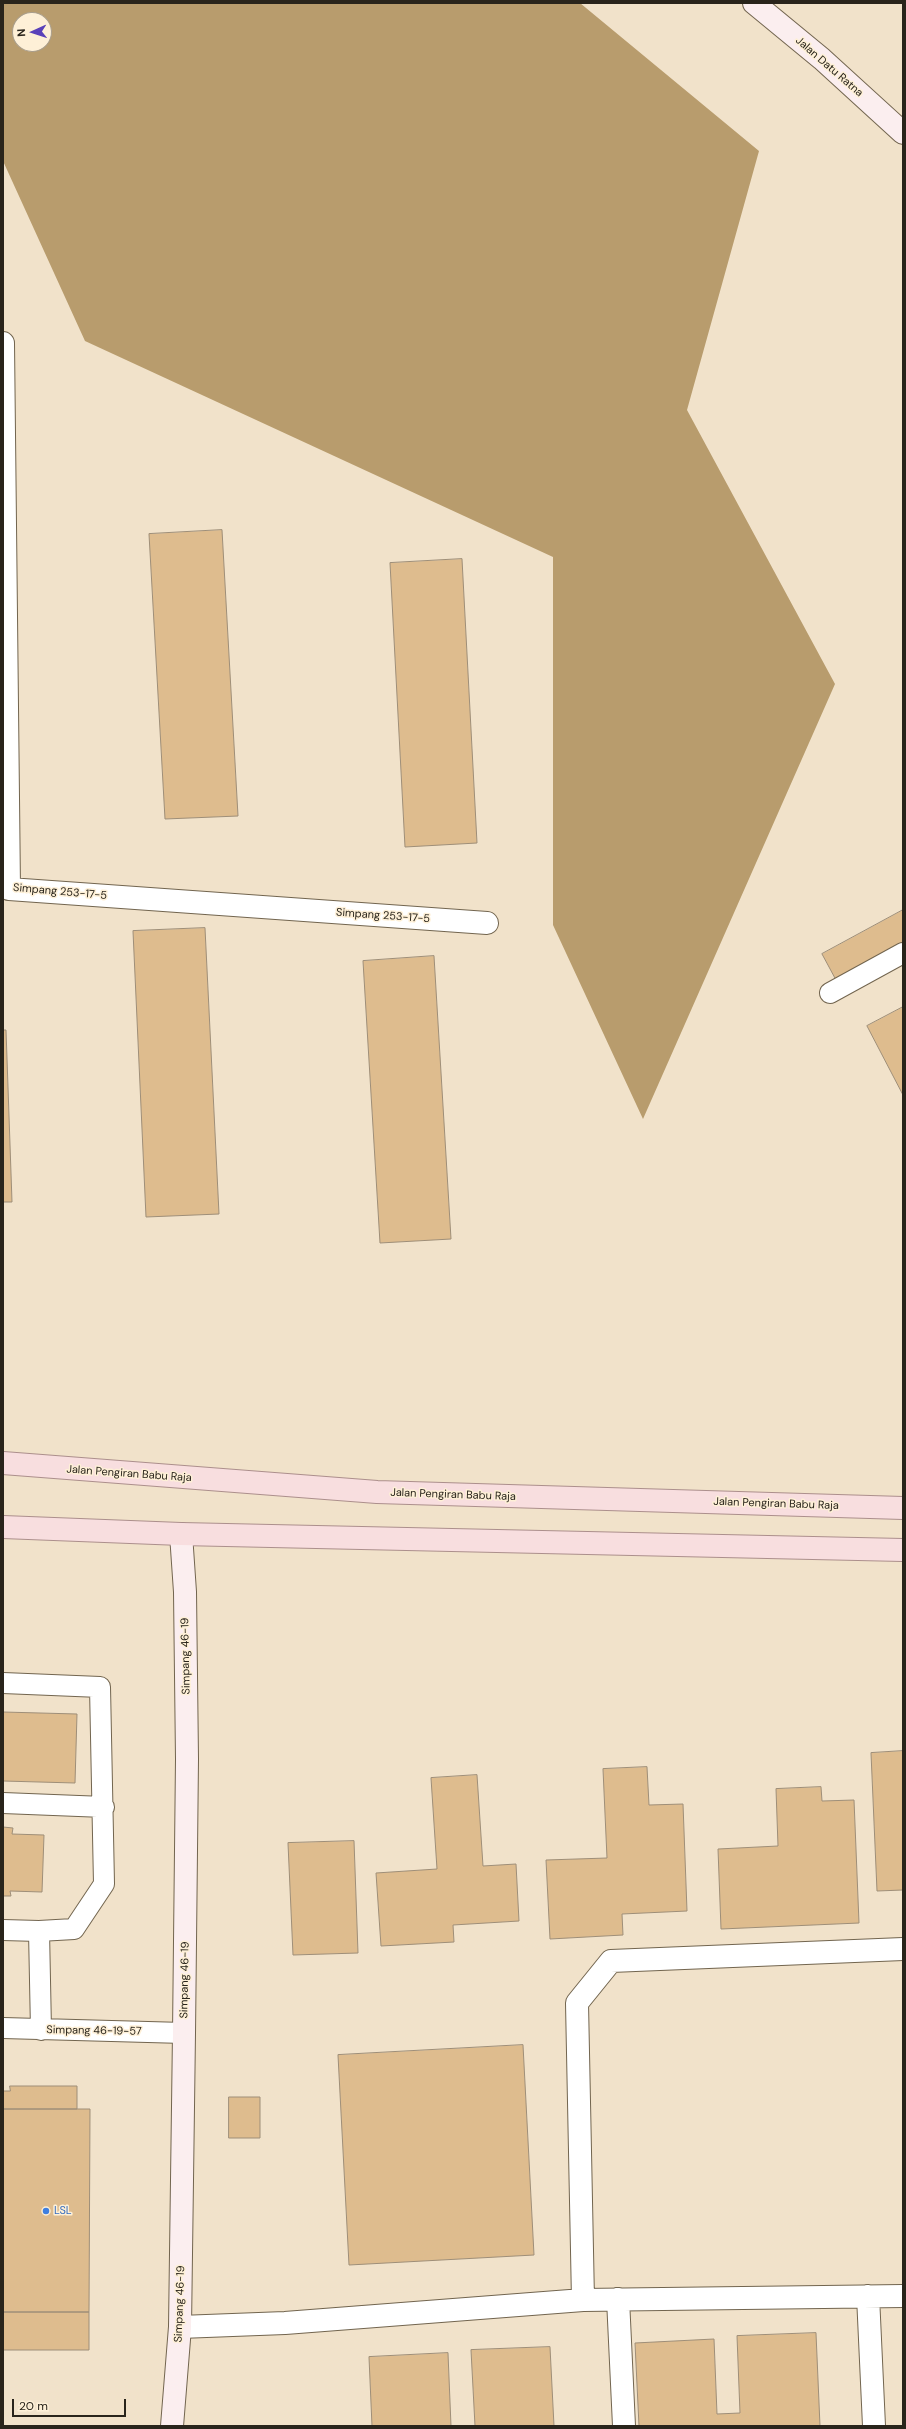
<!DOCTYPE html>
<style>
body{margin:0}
#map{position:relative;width:906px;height:2429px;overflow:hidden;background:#f1e2ca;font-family:"DM Sans",sans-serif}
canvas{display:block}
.frame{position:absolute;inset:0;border:4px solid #29241b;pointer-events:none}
.north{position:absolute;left:12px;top:12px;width:40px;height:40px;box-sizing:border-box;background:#fef0d7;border:1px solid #a99e8c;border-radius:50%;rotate:267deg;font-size:11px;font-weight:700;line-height:16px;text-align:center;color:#29241b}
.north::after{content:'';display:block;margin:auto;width:14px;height:18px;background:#5a41b9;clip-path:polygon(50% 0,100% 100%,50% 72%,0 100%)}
.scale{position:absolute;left:12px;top:2399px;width:114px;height:18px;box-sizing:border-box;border:2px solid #29241b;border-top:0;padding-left:5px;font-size:12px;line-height:14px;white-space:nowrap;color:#29241b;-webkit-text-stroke:3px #fef0d7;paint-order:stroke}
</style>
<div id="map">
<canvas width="906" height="2429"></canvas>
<div class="frame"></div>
<div class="north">N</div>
<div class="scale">20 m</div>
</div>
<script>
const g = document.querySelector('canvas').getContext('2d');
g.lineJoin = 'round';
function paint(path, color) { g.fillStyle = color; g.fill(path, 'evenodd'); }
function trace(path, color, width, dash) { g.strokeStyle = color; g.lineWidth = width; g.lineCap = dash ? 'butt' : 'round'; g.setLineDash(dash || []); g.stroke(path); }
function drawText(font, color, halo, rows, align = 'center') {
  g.font = font + ' "DM Sans",sans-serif'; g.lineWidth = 3; g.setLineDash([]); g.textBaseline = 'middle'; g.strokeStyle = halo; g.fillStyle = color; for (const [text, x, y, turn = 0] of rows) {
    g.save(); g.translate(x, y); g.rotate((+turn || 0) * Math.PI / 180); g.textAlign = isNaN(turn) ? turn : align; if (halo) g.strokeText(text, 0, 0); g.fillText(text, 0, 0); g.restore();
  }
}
const forest = new Path2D(`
 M3 3H580L759 151 687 410 835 684 643 1119 553 925V557L85 341 3 161ZM20 20H44V44H20Z`);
const building = new Path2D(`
 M222 530 238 816 165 819 149 534Z
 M462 559 477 843 405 847 390 563Z
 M903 910V943L836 980 822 954Z
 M205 928 219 1214 146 1217 133 931Z
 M434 956 451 1239 380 1243 363 961Z
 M903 1007V1095L867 1026Z
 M3 1030H6L12 1202H3Z
 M3 1712 77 1714 75 1783 3 1781Z
 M903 1751V1890L877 1891 871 1753Z
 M647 1767 649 1805 683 1804 687 1911 622 1914 623 1935 550 1939 546 1860 607 1858 603 1769Z
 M477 1775 483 1866 516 1864 519 1921 453 1925 454 1942 381 1946 376 1873 437 1869 431 1778Z
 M821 1787 822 1801 854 1800 859 1923 721 1929 718 1849 778 1846 776 1789Z
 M3 1827 13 1828 12 1834 44 1835 42 1892 10 1891 11 1896H3Z
 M354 1841 358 1953 293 1955 288 1843Z
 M523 2045 534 2255 349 2265 338 2055Z
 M10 2086H77V2109H3V2091H10Z
 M229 2097H260V2138H229Z
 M3 2109H90L89 2312H3Z
 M3 2312H89V2350H3Z
 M816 2333 820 2426H639L635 2343 714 2339 717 2414 740 2413 737 2336Z
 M550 2347 554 2426H475L471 2350Z
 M448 2353 451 2426H372L369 2357Z`);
const lane = new Path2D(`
 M830 993 903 953
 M3 1683 100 1687 104 1884 74 1929 39 1931 41 2030
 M3 1803 104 1807
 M3 1930 39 1931
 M3 2028 184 2033`);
const street = new Path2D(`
 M3 343 9 889 487 923
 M868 2296 874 2426
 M618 2299 624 2426
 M583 2300 577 2003 611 1961 903 1949
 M180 2327 285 2323 583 2300 903 2296`);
const secondary = new Path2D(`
 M754 3 822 59 903 133
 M172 2426 180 2327 184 2033 187 1759 185 1592 181 1534`);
const primary = new Path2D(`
 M3 1463 377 1492 903 1508
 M3 1527 181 1534 903 1550`);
const markers = [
 [46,2211,4,"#3f7fe0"]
];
const streetNames = [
 ["Jalan Datu Ratna",829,67,41],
 ["Simpang 253-17-5",60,892,5],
 ["Simpang 253-17-5",383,916,4],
 ["Jalan Pengiran Babu Raja",129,1474,4],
 ["Jalan Pengiran Babu Raja",453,1495,2],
 ["Jalan Pengiran Babu Raja",776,1504,2],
 ["Simpang 46-19",186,1656,-91],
 ["Simpang 46-19",185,1980,-89],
 ["Simpang 46-19-57",94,2031,1],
 ["Simpang 46-19",180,2304,-88]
];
const shopNames = [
 ["LSL",54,2211]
];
paint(forest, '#b89c6d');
paint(building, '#debc8e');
trace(building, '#9e8e78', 1);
trace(lane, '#72654f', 22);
trace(street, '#72654f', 24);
trace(secondary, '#72654f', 24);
trace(primary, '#ac8f8c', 24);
trace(lane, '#fff', 20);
trace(street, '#fff', 22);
trace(secondary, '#fbeeef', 22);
trace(primary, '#f8dedf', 22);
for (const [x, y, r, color] of markers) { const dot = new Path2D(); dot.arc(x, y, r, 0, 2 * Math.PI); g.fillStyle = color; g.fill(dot); trace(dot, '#fef0d7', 1.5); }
drawText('11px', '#29241b', '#fef0d7', streetNames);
drawText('11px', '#366cbe', '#fef0d7', shopNames, 'left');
</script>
